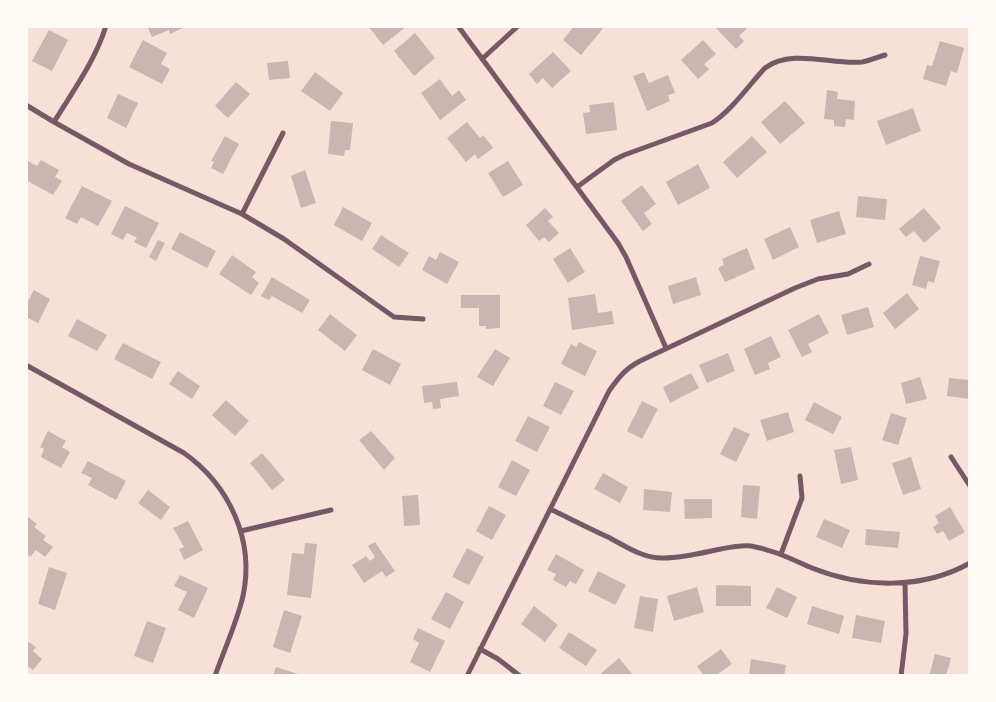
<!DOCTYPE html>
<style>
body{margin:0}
#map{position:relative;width:996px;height:702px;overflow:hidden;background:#f7e1d7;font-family:"Open Sans",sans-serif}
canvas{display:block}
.frame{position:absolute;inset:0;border:28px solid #fffaf5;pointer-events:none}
</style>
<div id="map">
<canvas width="996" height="702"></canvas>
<div class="frame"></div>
</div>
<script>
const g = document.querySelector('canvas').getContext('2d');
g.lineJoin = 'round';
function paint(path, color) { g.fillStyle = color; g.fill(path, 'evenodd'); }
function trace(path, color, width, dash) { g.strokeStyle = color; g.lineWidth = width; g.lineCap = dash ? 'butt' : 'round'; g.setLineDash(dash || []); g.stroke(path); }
const building = new Path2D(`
 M147 26H187L170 34 169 30 152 37Z
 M368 26H407L383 45Z
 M574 26H605L581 55 563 40Z
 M714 26H749L739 36 744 41 736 49Z
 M49 30 68 40 52 71 32 61Z
 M415 33 435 58 414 76 394 51Z
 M143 40 167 53 161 64 170 69 162 84 129 67Z
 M703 40 716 54 704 64 709 69 698 79 681 60Z
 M940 41 964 48 957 73 951 71 946 86 923 79 927 65 932 66Z
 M553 52 571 71 552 88 543 78 537 84 529 74Z
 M288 61 290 78 269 80 267 63Z
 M315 72 343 93 330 111 301 91Z
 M644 72 649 83 668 75 675 93 668 95 670 101 647 111 633 76Z
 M440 79 452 96 459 90 466 100 440 120 421 93Z
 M236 82 250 94 228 118 215 106Z
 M827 90 838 92 837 99 855 101 854 120 846 119 845 127 834 126V120L824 119Z
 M118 94 138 103 126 128 107 118Z
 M785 101 805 123 780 144 761 122Z
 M614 102 617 130 586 134 583 113 590 112 589 105Z
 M913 108 921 131 886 145 877 121Z
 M331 121 353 123 350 150H345L344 156 328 154Z
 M467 122 480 138 483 135 493 148 478 159 475 154 466 162 447 138Z
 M225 136 239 144 223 174 211 168 214 162 211 161Z
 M752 136 767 152 737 178 723 162Z
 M26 160 37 166 41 160 59 170 55 177 62 181 53 195 26 180Z
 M508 161 523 185 503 197 488 173Z
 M698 164 710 188 678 205 666 182Z
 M305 170 316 203 301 208 291 176Z
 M642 185 656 204 644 213 652 224 643 231 621 201Z
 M82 186 112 201 98 226 81 217 77 224 65 218Z
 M858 196 887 199 885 220 856 217Z
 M125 206 159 223 146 248 134 242 137 238 127 233 123 240 111 234Z
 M343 207 372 223 362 241 334 225Z
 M545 208 553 217 548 221 559 233 549 242 544 237 539 241 526 225Z
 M924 208 941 228 924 243 914 231 906 237 899 229Z
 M839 211 846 234 817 243 810 220Z
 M790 227 799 247 773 260 764 239Z
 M180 232 216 251 207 268 171 249Z
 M381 235 409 253 399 267 372 249Z
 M158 240 165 243 156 261 149 257Z
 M570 248 585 272 568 283 553 259Z
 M747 248 755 269 725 282 718 268 724 265 722 259Z
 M440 252 459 262 447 284 422 270 429 256 436 260Z
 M232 255 256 272 252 277 259 283 251 295 219 274Z
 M920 256 940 261 934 283 928 281 926 289 912 285Z
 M272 277 310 300 302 313 272 296 269 300 261 296Z
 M696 277 701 295 673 304 668 286Z
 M34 290 50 299 38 323 26 317V305Z
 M907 293 919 309 895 329 883 313Z
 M595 294 598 313 612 311 614 324 572 330 568 298Z
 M461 295H500V328L486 329V326H479V308H461Z
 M868 307 874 327 847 335 841 315Z
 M330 314 357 335 345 351 318 330Z
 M819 314 829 333 808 344 812 352 802 357 788 330Z
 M77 319 107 335 97 351 68 336Z
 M771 336 781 357 768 363 770 369 755 375 744 349Z
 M579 342 597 351 585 376 561 364 571 344 576 347Z
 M123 343 161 362 152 379 114 359Z
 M373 349 401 364 390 385 362 370Z
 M495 349 510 358 493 386 477 377Z
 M728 353 735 371 707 383 699 365Z
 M178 371 200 386 192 399 169 384Z
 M691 373 699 388 670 403 663 387Z
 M920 377 927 399 906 404 901 383Z
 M949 378 970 380V399L947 396Z
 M457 382 459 396 440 399 441 408 433 409 432 402 424 403 422 386Z
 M555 382 574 391 561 415 543 406Z
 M226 400 249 421 235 436 212 415Z
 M642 401 658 409 642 439 627 431Z
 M814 402 842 417 833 434 805 420Z
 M788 412 794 432 767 441 760 420Z
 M891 413 907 418 898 445 882 440Z
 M528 416 550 427 537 452 515 441Z
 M734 427 750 434 736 462 720 454Z
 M48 431 66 441 62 447 70 452 61 468 41 457 44 449 40 447Z
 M371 431 395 458 384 470 359 440Z
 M851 447 858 480 841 484 834 450Z
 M262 453 285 480 272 490 250 463Z
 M911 457 921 489 903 495 892 463Z
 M512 460 530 470 516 496 498 487Z
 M88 461 126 481 116 500 88 485 92 478 81 473Z
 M603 473 628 487 620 503 594 489Z
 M743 485 760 486 757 519 741 517Z
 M644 489 672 492 670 512 643 510Z
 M148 490 170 507 161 520 138 503Z
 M418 495 420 525 404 526 402 496Z
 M684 499H712V518L685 519Z
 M489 506 506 515 492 540 476 531Z
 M950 507 965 532 949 541 943 531 937 534 933 527 939 523 935 516Z
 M28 517 37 524 34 527 46 536 43 540 53 547 45 557 36 550 30 557 26 553V519Z
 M824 519 850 530 842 548 816 537Z
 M188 521 203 550 184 560 179 549 184 547 173 528Z
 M866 529 900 532 898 548 865 545Z
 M375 542 395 571 386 577 382 571 364 583 352 565 366 556 370 561 375 557 368 546Z
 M305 543 317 544 311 598 287 595 292 553 304 554Z
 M467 548 484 557 469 585 452 577Z
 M556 554 584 570 576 584 570 581 566 587 553 580 556 574 547 570Z
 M49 567 67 573 55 610 38 604Z
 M598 571 626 585 615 605 588 591Z
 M180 575 208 588 194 618 178 610 187 592 174 586Z
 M716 585 751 586V606H716Z
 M697 587 704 612 674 621 667 596Z
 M777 587 797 597 787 618 766 608Z
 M446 592 464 602 450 629 431 619Z
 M640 596 658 599 653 632 634 628Z
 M534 606 558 625 545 642 521 624Z
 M812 606 844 616 839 634 807 624Z
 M284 610 302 616 290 653 273 647Z
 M856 615 885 621 881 643 852 638Z
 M147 621 166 628 153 663 134 656Z
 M418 628 445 641 430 672 410 662 419 643 413 639Z
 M569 632 597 650 586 666 559 648Z
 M29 642 36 647 33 651 42 659 33 670 26 665V645Z
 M721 649 732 664 715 676H704L697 666Z
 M935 654 951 658 946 676H929Z
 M619 658 634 676H598Z
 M751 659 786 665 784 676H757L749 674Z
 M276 667 298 674V676H273Z`);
const minor = new Path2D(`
 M458 26 618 243 626 257 666 348
 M482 59 518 26
 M26 105 54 122 129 164 242 214 284 239 394 317 423 319
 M54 122C73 91 95 61 106 26
 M577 187 614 160 624 155 712 123C733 109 748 86 765 68 792 48 831 65 862 62 869 61 878 57 885 55
 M242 214 283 133
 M26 365 184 453C229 485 255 540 243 596 237 622 224 650 215 676
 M951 457 970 486
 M550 509C569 518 588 528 608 537 625 546 644 559 664 558 683 558 702 553 721 549 731 547 740 545 751 546 774 550 791 559 812 568 862 588 922 590 970 563
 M241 531 331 510
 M781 554 802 498 800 476
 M480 649 498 659 520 676
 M467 676 609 391C619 377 625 369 640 361L795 288 818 279 848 274 869 264
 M901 676 906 634 905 583`);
paint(building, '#ccb4b1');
trace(minor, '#755966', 5);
</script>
